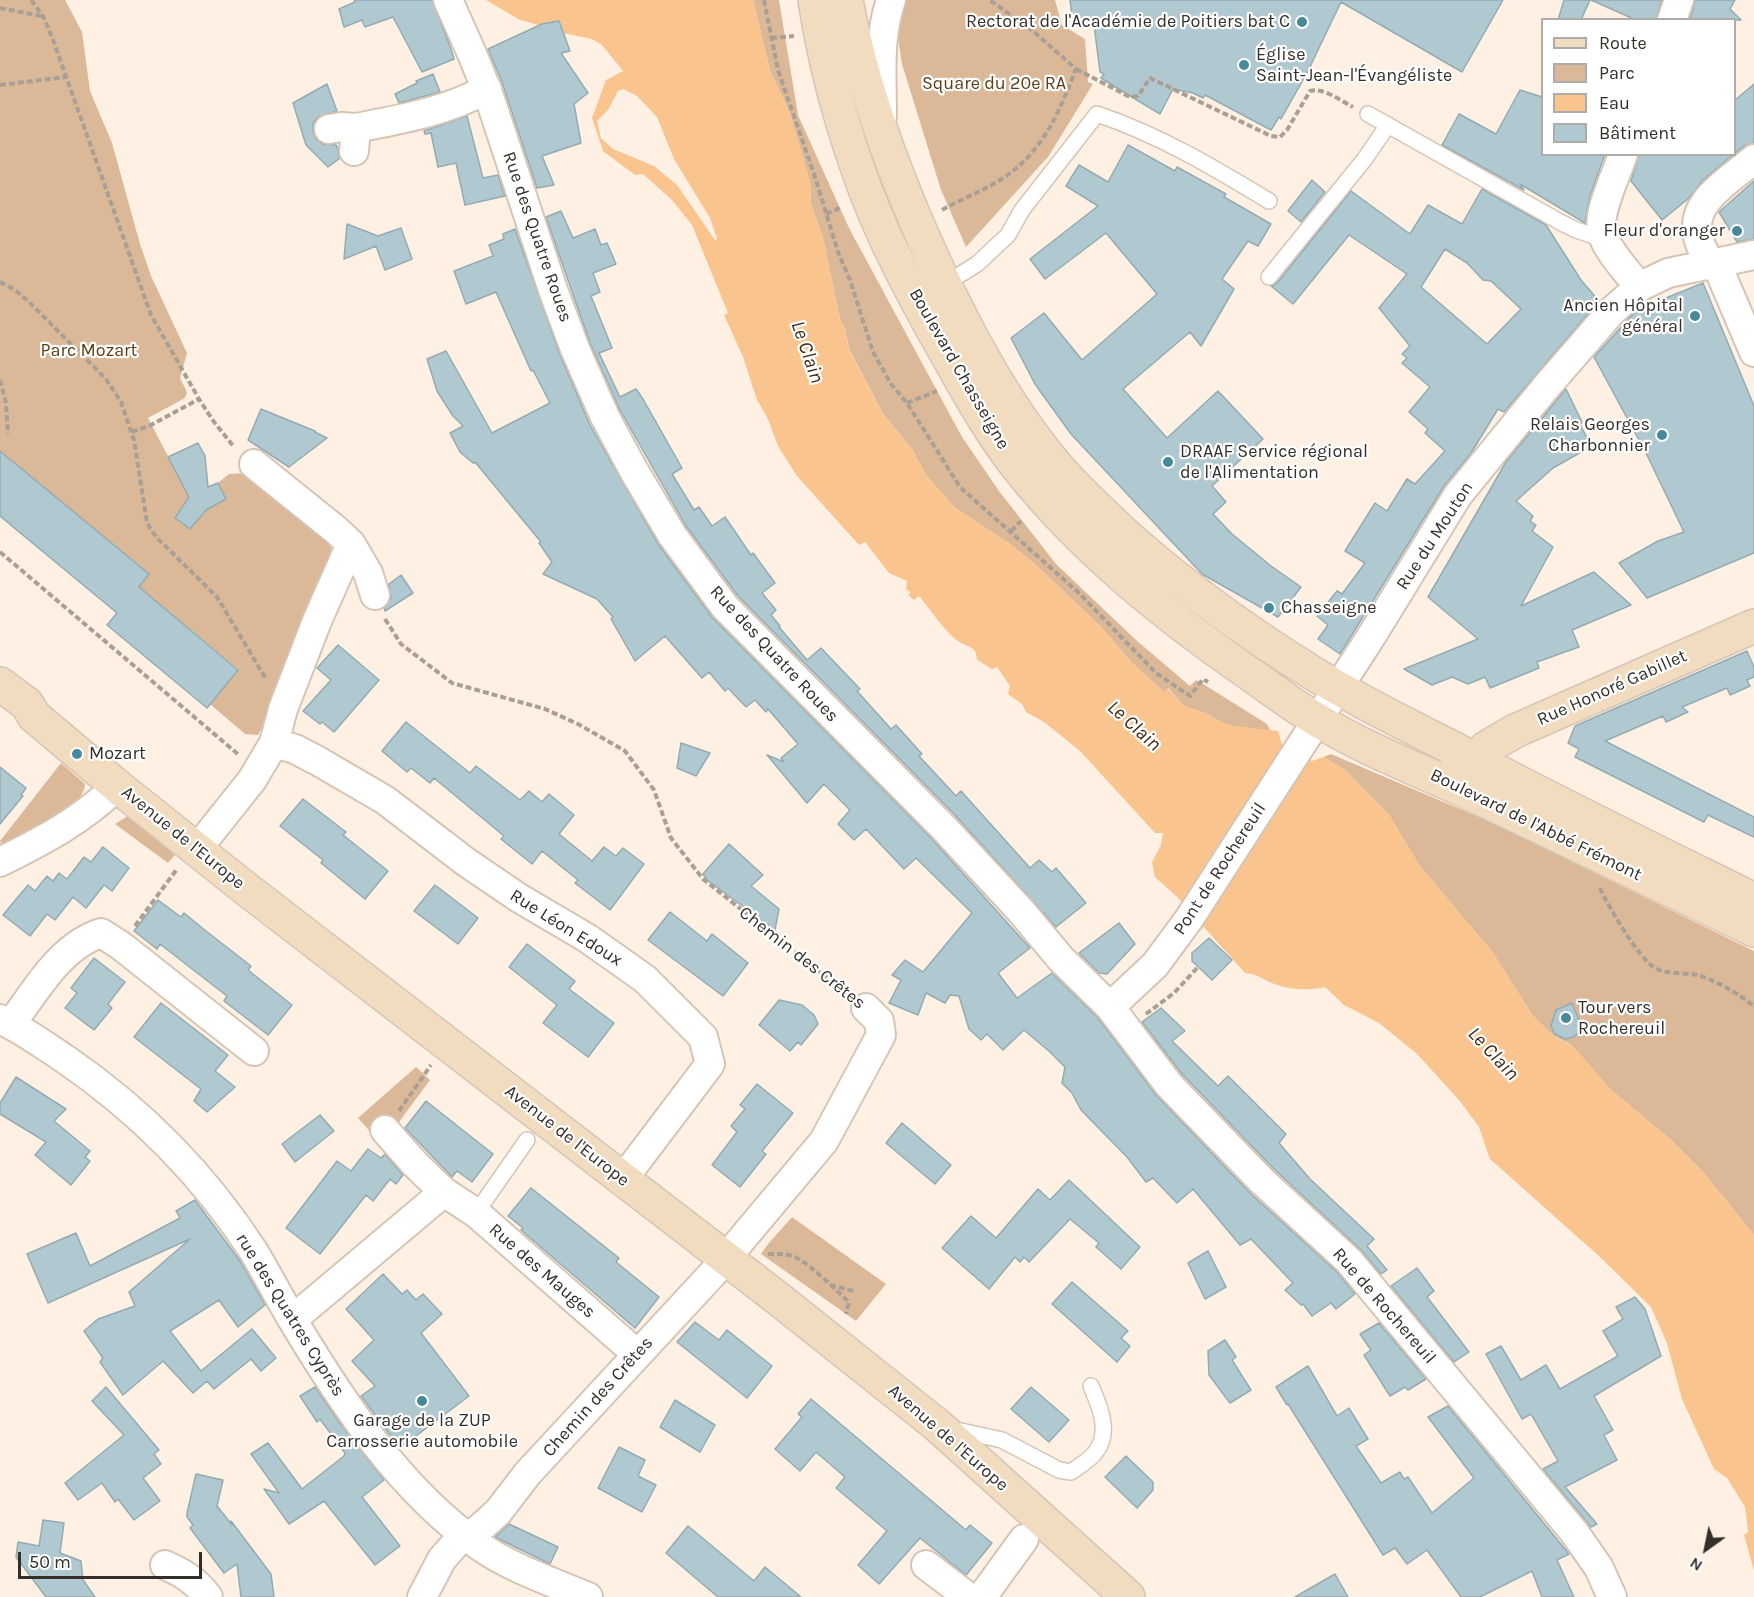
<!DOCTYPE html>
<meta charset="utf-8">
<style>
body{margin:0}
#map{position:relative;width:1754px;height:1597px;overflow:hidden;background:#fef0e3;font-family:Karla,sans-serif}
canvas{display:block}
.legend{position:absolute;left:1541px;top:18px;width:195px;height:138px;box-sizing:border-box;background:#fff;border:2px solid #aeaba9;margin:0;padding:8px 10px;list-style:none;font-size:18px;color:#342e28}
.legend li{display:flex;align-items:center;gap:12px;height:30px}
.legend b{width:30px;border:2px solid #aeaba9}
.north{position:absolute;left:1676px;top:1519px;width:60px;height:60px;-webkit-text-stroke:4px #fff;paint-order:stroke;rotate:213deg;font-size:16px;font-weight:700;line-height:24px;text-align:center;color:#342e28}
.north::after{content:'';display:block;margin:auto;width:21px;height:27px;background:#342e28;clip-path:polygon(50% 0,100% 100%,50% 72%,0 100%)}
.scale{position:absolute;left:18px;top:1552px;width:184px;height:27px;box-sizing:border-box;border:3px solid #342e28;border-top:0;padding-left:8px;font-size:18px;line-height:21px;white-space:nowrap;color:#342e28;-webkit-text-stroke:4px #fff;paint-order:stroke}
</style>
<div id="map">
<canvas width="1754" height="1597"></canvas>
<ul class="legend">
<li><b style="height:8px;background:#f2dcc0"></b>Route</li>
<li><b style="height:16px;background:#dbb998"></b>Parc</li>
<li><b style="height:16px;background:#fac48e"></b>Eau</li>
<li><b style="height:16px;background:#b0c9d0"></b>Bâtiment</li>
</ul>
<div class="north">N</div>
<div class="scale">50 m</div>
</div>
<script>
const g = document.querySelector('canvas').getContext('2d');
g.lineJoin = 'round';
function paint(path, color) { g.fillStyle = color; g.fill(path, 'evenodd'); }
function trace(path, color, width, dash) { g.strokeStyle = color; g.lineWidth = width; g.lineCap = dash ? 'butt' : 'round'; g.setLineDash(dash || []); g.stroke(path); }
function drawText(font, color, halo, rows, align = 'center') {
  g.font = font + ' Karla,sans-serif'; g.lineWidth = 4.5; g.setLineDash([]); g.textBaseline = 'middle'; g.strokeStyle = halo; g.fillStyle = color; for (const [text, x, y, turn = 0] of rows) {
    g.save(); g.translate(x, y); g.rotate((+turn || 0) * Math.PI / 180); g.textAlign = isNaN(turn) ? turn : align; if (halo) g.strokeText(text, 0, 0); g.fillText(text, 0, 0); g.restore();
  }
}
const green = new Path2D(`
 M0 0H65L82 32 90 91 112 143 140 244 151 276 187 353 180 378 187 392 185 398 148 418 190 498 175 518 190 529 206 510 226 499 218 483 229 474 246 473 329 537 332 555 272 708 258 735 245 734 210 704 238 669 139 587 149 574 0 451Z
 M753 0H779L798 115 849 228 962 437 999 491 1056 564 1136 640 1190 686 1196 680 1200 682 1267 724 1271 732 1227 725 1205 713 1184 706 1168 688 1165 693 1134 665 1101 627 1037 566 1010 544 954 507 926 475 912 449 883 414 849 349 845 329 840 320 823 238 810 202 811 186 790 113 770 71Z
 M904 0H1055L1062 25 1085 39 1088 82 1093 84 1048 157 966 247 941 190 902 64 898 38Z
 M1331 754 1495 824 1754 951V1235L1702 1171 1670 1139 1612 1091 1571 1045 1551 1034 1532 1015 1493 953 1419 865 1389 815 1344 769 1323 757Z
 M61 763 85 784C84 810 25 836 3 848L0 841Z
 M133 813 180 849 168 863 115 824Z
 M416 1067 430 1080 382 1145 358 1118Z
 M792 1217 886 1284 856 1321 761 1254 768 1244Z`);
const water = new Path2D(`
 M486 0H753L770 71 790 113 808 174 811 186 810 202 823 238 840 320 845 329 849 350 883 414 912 449 926 475 954 507 1010 544 1037 566 1101 627 1134 665 1164 692 1167 688 1184 706 1205 713 1227 725 1278 731 1282 744 1312 761 1323 757 1344 769 1389 815 1419 865 1493 953 1532 1015 1551 1034 1575 1048 1612 1091 1670 1139 1702 1171 1754 1235V1571L1744 1535 1748 1532 1745 1507 1727 1478 1714 1469 1682 1399 1667 1343 1651 1307 1600 1257 1490 1159 1479 1127 1459 1100 1417 1054 1379 1023 1344 1005 1325 987C1308 991 1289 990 1272 983 1260 978 1260 975 1245 973L1177 897 1155 877 1152 862 1161 845 1163 833H1155L1080 751 1044 722 1026 712 1022 704 1008 694 1010 686 997 667 992 669 977 660C977 645 967 648 958 641 948 635 928 607 919 596L914 600 908 595 911 593 906 589 907 581 889 573 865 542 859 545 797 476 778 446 767 417 757 400 743 357 724 315 728 313 692 225 672 200 643 174 635 175 603 151 592 118 606 80 623 71 602 45 592 39 563 33 559 21 538 25 518 19ZM623 89 637 96 657 117 674 159 710 218 717 239 715 240 677 185 654 166 613 149 601 138 597 121 608 110 618 91Z`);
const building = new Path2D(`
 M354 0H432L450 46 454 59 422 72 393 17 365 27 362 20 344 27 339 9 355 2Z
 M1070 0H1503L1462 72 1341 2 1307 73 1281 119 1279 117 1271 130 1205 95 1203 98 1193 93 1173 89 1160 114 1122 91 1101 78 1104 74 1100 72 1094 25 1087 28 1073 24Z
 M1564 0H1590L1581 20H1558Z
 M1591 0H1662L1656 20H1636Z
 M1695 0H1735L1730 9 1741 20H1690Z
 M559 21 570 51 561 53 588 93 574 104 581 143 542 156 554 185 537 188 502 82 488 49 542 24Z
 M433 74 440 92 399 103 395 94 417 83 416 81Z
 M327 84 337 111 318 117 313 124V131L316 139 323 144 336 145 338 148 339 159 328 167 306 145 293 103Z
 M1754 84V143L1744 146 1734 154V101Z
 M1520 90 1542 97V154H1605L1589 199 1585 223 1520 184 1524 190 1442 145 1459 114 1496 134Z
 M467 116 483 178 498 175 505 196 465 205 456 163 438 167 431 133 425 134 424 131Z
 M1128 145 1175 171 1177 167 1226 194 1224 197 1271 224 1258 246 1248 241 1222 279 1234 289 1201 346 1190 332 1123 389 1167 438 1218 391 1263 439 1212 486 1226 502 1213 514 1232 534 1271 566 1301 587 1278 617 1202 574 1071 434 1035 384 1011 338 1044 313 1082 360 1157 294 1106 233 1045 279 1030 259 1098 206 1066 186 1079 165 1108 182Z
 M1639 154H1734L1703 180 1688 199 1662 220 1631 181Z
 M1312 180 1325 192 1301 222 1288 211Z
 M1754 181V239L1737 242 1719 212Z
 M1482 189 1546 225 1581 280 1599 301 1504 412 1498 409 1471 453 1444 486 1340 654 1318 639 1328 625 1317 616 1337 591 1342 594 1365 563 1345 551 1375 503 1387 511 1407 479 1415 484 1445 451 1425 433 1428 429 1409 412 1430 387 1402 363 1407 358 1402 354 1410 346 1379 308 1407 274 1349 235 1293 304 1271 286 1277 283 1351 191 1410 234 1428 205 1462 224ZM1445 249 1467 263 1483 280 1491 281 1521 309 1487 344 1421 287Z
 M561 211 573 238 595 229 601 245 607 243 616 264 593 273 600 292 591 296 612 348 599 353 620 397 636 389 643 399 682 468 672 474 694 510 699 507 712 526 725 517 751 555 753 553 775 583 762 593 776 610 771 615 780 626 779 627 807 660 821 648 860 689 857 691 891 729 896 725 922 754 919 756 956 796 961 791 1030 868 1039 860 1052 872 1056 868 1086 903 1056 927 955 815 738 596 686 526 620 410 590 343 546 217Z
 M347 224 378 236 401 228 412 259 385 270 376 246 344 259Z
 M515 229 560 355 590 425 658 544 712 617 931 838 1030 948 998 973 1017 998 1052 973 1098 1018 1157 1096 1250 1193 1337 1272 1355 1294 1336 1309 1331 1303 1312 1316 1303 1304 1301 1305 1285 1290 1293 1283 1251 1239 1240 1245 1193 1189 1177 1203 1153 1178 1146 1182 1127 1157 1081 1110 1072 1093 1062 1083 1065 1067 1050 1052 1024 1030 1003 1050 987 1034 981 1040 969 1029 959 996 950 995 945 1003 926 993 918 1015 889 1003 901 980 892 975 905 960 923 972 972 913 916 858 904 869 866 829 854 840 838 824 850 810 824 784 807 803 767 755 784 762 781 758 798 744 768 709 766 712 755 700 746 707 728 688 725 691 709 672 702 678 665 636 635 661 611 619 613 617 597 599 543 574 552 562 539 543 541 542 475 462 473 463 460 452 450 433 463 426 453 416 437 391 427 359 446 351 492 433 550 403 533 370 531 371 496 292 466 304 454 271 493 256 489 245 504 239 503 234Z
 M1703 283 1754 406V553L1647 598 1619 563 1658 541 1684 532 1646 453 1594 357 1634 313 1646 306Z
 M1566 389 1582 422 1580 425 1592 446 1553 468 1516 501 1533 516 1530 521 1536 525 1532 531 1553 547 1521 606 1594 572 1631 605 1572 630 1579 647 1537 662 1539 668 1490 688 1485 677 1468 684 1452 677 1432 685 1404 669 1478 639 1428 597 1506 462Z
 M261 409 315 431V432L327 438 289 467 248 440Z
 M198 443 205 456 208 487 218 483 226 499 206 510 190 529 175 518 189 497 168 457Z
 M0 451 149 574 139 587 238 670 207 708 107 625 117 613 0 516Z
 M401 575 413 593 385 611 384 608 391 598 389 584Z
 M338 645 379 680 334 732 322 722 320 724 303 711 331 680 317 668Z
 M1747 651 1754 667V677L1747 680 1750 686 1730 695 1727 688 1682 707 1688 712 1666 722 1663 716 1605 741 1754 817V837L1708 815 1704 822 1575 757 1579 749 1568 743 1575 726Z
 M406 722 470 773 476 766 520 800 529 791 542 802 549 794 574 815 559 834 592 861 604 847 616 856 623 848 644 864 610 910 575 883 578 880 542 851 532 864 501 839 504 836 434 778 430 783 411 768 407 772 382 751Z
 M681 743 710 753 696 776 677 768Z
 M0 767 26 788 21 795 23 796 0 824Z
 M303 799 346 832 343 835 388 871 365 899 321 863 323 860 280 826Z
 M729 844 763 875 751 886 779 909 775 930 707 880 703 874Z
 M103 847 129 868 112 891 104 885 86 908 73 897 55 920 47 914 30 936 3 915 28 885 35 891 47 876 53 881 59 873 67 879 84 857 91 862Z
 M435 885 478 918 458 944 414 911Z
 M158 900 181 917 184 913 206 931 251 966 248 970 292 1005 268 1035 224 1001 227 996 205 979 160 944 157 949 134 931Z
 M670 912 707 941 712 934 748 963 723 996 648 940Z
 M1119 923 1135 944 1107 974 1099 973 1079 953Z
 M1209 938 1232 960 1212 980 1192 961V953Z
 M527 944 575 981 569 989 614 1023 588 1057 543 1023 557 1005 509 967Z
 M94 958 125 982 108 1004 112 1008 94 1030 65 1008 77 993 71 988Z
 M779 1000 802 1005 814 1015 818 1024 801 1045 798 1042 790 1051 759 1025Z
 M161 1003 228 1055 215 1071 235 1087 207 1112 194 1101 201 1089 134 1037Z
 M1572 1003 1579 1020 1581 1029 1574 1037 1565 1039 1555 1034 1551 1026 1556 1010Z
 M1161 1008 1185 1031 1172 1041 1218 1086 1228 1076 1286 1134 1279 1143 1310 1179 1374 1239 1367 1246 1387 1270 1381 1274 1360 1249 1274 1169 1182 1074 1142 1022Z
 M16 1077 66 1109 54 1121 90 1151 85 1157 90 1161 71 1185 35 1155 46 1142 0 1114V1103Z
 M757 1084 793 1113 762 1151 766 1154 740 1187 712 1165 737 1132 731 1126 745 1109 740 1105Z
 M426 1101 493 1154 472 1182 457 1171 452 1177 405 1128Z
 M320 1115 334 1131 295 1162 282 1144Z
 M902 1123 951 1165 935 1184 886 1143Z
 M368 1149 381 1158 385 1154 403 1175 396 1184 390 1179 373 1201 366 1195 320 1254 286 1228 337 1161 351 1171Z
 M1069 1180 1140 1247 1121 1269 1096 1247 1099 1243 1070 1219 1029 1262 1024 1257 1020 1262 1015 1257 989 1289 942 1248 971 1216 996 1238 1038 1189 1050 1200Z
 M531 1188 619 1258 616 1262 659 1297 635 1328 521 1230 523 1228 508 1216Z
 M195 1200 240 1261 265 1305 238 1327 219 1300 170 1331 201 1371 252 1329 276 1358 261 1371 251 1359 214 1389 207 1381 193 1393 163 1361 123 1395 100 1362 103 1358 84 1331 98 1319 135 1306 129 1292 190 1239 48 1303 27 1254 76 1233 90 1266 180 1218 176 1211Z
 M1208 1251 1226 1287 1205 1299 1188 1263Z
 M1417 1268 1434 1291 1427 1297 1469 1352 1454 1362 1391 1286Z
 M383 1274 402 1294 407 1290 416 1300 423 1294 442 1314 421 1333 469 1396 400 1448 361 1396 375 1386 352 1361 374 1340 346 1309Z
 M1072 1282 1128 1331 1121 1338 1130 1346 1117 1362 1052 1304Z
 M1635 1297 1645 1309 1661 1356 1594 1396 1613 1430 1604 1435 1617 1460 1565 1487 1597 1524 1591 1527 1543 1469 1558 1461 1531 1414 1522 1419 1486 1354 1501 1346 1521 1380 1546 1365 1560 1389 1618 1356 1603 1331 1623 1319 1616 1307Z
 M695 1322 719 1340 727 1330 772 1366 747 1398 677 1342Z
 M1379 1323 1426 1379 1408 1390 1405 1387 1390 1396 1364 1355 1371 1350 1360 1334Z
 M1225 1340 1236 1357 1232 1360 1251 1390 1230 1403 1209 1375 1208 1351Z
 M1308 1366 1337 1416 1349 1408 1368 1439 1356 1446 1381 1483 1400 1472 1404 1479 1408 1477 1432 1513 1474 1478 1428 1417 1448 1406 1569 1554 1557 1560 1574 1597H1542L1532 1571 1480 1597H1461L1427 1550 1407 1564 1395 1548 1383 1555 1288 1404 1287 1405 1276 1387Z
 M106 1387 159 1450 154 1454 161 1464 143 1478 160 1501 134 1520 118 1499 115 1502 102 1483 78 1500 65 1483 124 1435 92 1401Z
 M315 1387 339 1422 384 1480 362 1497 400 1546 375 1565 324 1501 289 1524 264 1489 279 1493 251 1454 268 1443 302 1489 344 1456 345 1453 320 1419 317 1422 300 1396Z
 M1031 1387 1069 1420 1049 1442 1011 1409Z
 M811 1399 966 1530 970 1525 992 1543 966 1575 920 1538 879 1584 858 1565 887 1531 836 1488 845 1477 816 1452 800 1471 775 1449 802 1417 798 1414Z
 M675 1400 715 1425 700 1452 660 1427Z
 M619 1447 645 1460 638 1476 656 1485 642 1512 598 1488Z
 M1126 1456 1153 1482V1490L1137 1508 1105 1477Z
 M196 1474 223 1480 217 1506 232 1525 231 1521 271 1574 274 1597H241L237 1564 224 1573 190 1528 193 1525 187 1517V1513Z
 M43 1520 64 1523 60 1553 81 1561 83 1580 95 1597H46L16 1557 18 1542 39 1546Z
 M509 1524 558 1547 550 1564 495 1537Z
 M688 1526 754 1581 765 1567 801 1597H718L666 1553Z
 M1335 1574 1348 1597H1295Z`);
const path = new Path2D(`
 M31 0 43 16 52 37 151 315 199 399 214 422 234 447
 M764 0 778 70 815 177 838 252 850 280 873 352 891 384 907 403 960 487 1080 594 1156 673 1190 696 1203 679 1208 682
 M0 8 42 16
 M771 38 794 36
 M1076 69 1130 97 1138 96 1150 78 1271 136 1280 137 1287 130 1310 91C1323 87 1341 101 1353 107
 M0 85 65 77
 M942 210C961 199 981 192 1000 180 1042 154 1059 113 1076 69L1034 32 990 0
 M826 214 840 208
 M0 282 15 290 28 301 106 379 121 402 134 440 147 523 156 537 217 597 266 679
 M0 380 6 403 8 434
 M907 403 937 391
 M132 432 151 425 199 399
 M1011 531 1021 521
 M0 552 239 755
 M385 619 401 644 452 683 545 709 578 724 625 751 654 790 671 838 703 879 846 993
 M1600 888C1608 906 1639 959 1655 968 1667 975 1684 972 1697 975 1718 981 1737 993 1754 1006
 M135 926 177 869
 M1146 1014 1174 993 1198 967
 M399 1111 431 1065
 M768 1254C778 1254 787 1253 797 1258 811 1265 836 1290 849 1302L846 1314
 M830 1285 854 1291`);
const lane = new Path2D(`
 M1368 114 1560 222 1576 230 1604 239
 M1269 277 1364 160 1388 125
 M945 284 977 264 1008 235 1022 210 1097 114C1159 135 1213 167 1269 201
 M476 1213 527 1140
 M952 1429 1002 1440 1059 1470 1071 1472C1078 1467 1088 1461 1094 1454 1112 1434 1100 1407 1091 1386`);
const street = new Path2D(`
 M448 0 473 56 489 96 553 290 575 349 605 417 634 471 672 535 725 607 943 827 1021 911 1061 959 1110 1007 1169 1085 1262 1181 1349 1261 1574 1532 1599 1568 1612 1597
 M1672 20 1679 0
 M882 116C882 77 878 37 891 0
 M329 129 341 127 356 128
 M354 151 356 128C402 119 445 112 487 89
 M1623 154C1617 174 1597 212 1602 232 1606 250 1628 272 1639 287
 M1754 159C1731 180 1689 201 1698 237 1702 252 1709 263 1720 272L1754 352
 M254 464 336 530 351 544 368 573 375 595
 M274 743 295 749 318 761 385 800 466 862 519 898 587 938 645 979 703 1037 710 1064 623 1179
 M197 849 252 780 274 743 283 709 317 621 351 544
 M0 862C44 840 81 821 117 786
 M1110 1007 1155 965 1189 919 1374 632 1458 495 1546 387 1611 312 1639 287 1668 273 1754 255
 M0 1019C23 1030 44 1045 65 1059 141 1111 204 1175 254 1252 267 1274 279 1297 292 1319 341 1401 401 1492 481 1547 511 1568 555 1583 588 1597
 M11 1024C35 992 60 946 101 933L120 945 254 1051
 M385 1130 415 1164 444 1192 476 1213 637 1354
 M293 1319 444 1192
 M165 1565C183 1573 196 1581 208 1597
 M926 1565 968 1597
 M422 1597 442 1559 457 1542 478 1530 498 1512 528 1473 716 1270 824 1141 881 1035 879 1021 866 1008
 M982 1597 1024 1539`);
const secondary = new Path2D(`
 M815 0C827 79 853 168 887 241 906 281 927 320 949 358 971 397 992 435 1020 470 1084 550 1166 616 1250 674 1273 690 1295 707 1319 721 1367 750 1420 770 1471 794 1565 838 1660 885 1754 930
 M846 0C861 82 889 160 923 237 958 316 1002 403 1059 469 1081 494 1106 517 1131 540 1189 591 1251 635 1316 675 1360 702 1407 725 1453 748 1552 801 1653 850 1754 900
 M0 684 27 704 34 716 117 786 245 888 776 1297 937 1425 1128 1597
 M1456 768 1475 760 1486 748 1515 731 1754 626`);
const markers = [
 [1302,22,6,"#47889a"],
 [1244,65,6,"#47889a"],
 [1737,231,6,"#47889a"],
 [1695,316,6,"#47889a"],
 [1662,435,6,"#47889a"],
 [1168,462,6,"#47889a"],
 [1269,608,6,"#47889a"],
 [77,754,6,"#47889a"],
 [1566,1018,6,"#47889a"],
 [422,1401,6,"#47889a"]
];
const poiNames = [
 ["Rectorat de l'Académie de Poitiers bat C",1290,22,"right"],
 ["Église",1256,55],
 ["Saint-Jean-l'Évangéliste",1256,76],
 ["Fleur d'oranger",1725,231,"right"],
 ["Ancien Hôpital",1683,306,"right"],
 ["général",1683,327,"right"],
 ["Relais Georges",1650,425,"right"],
 ["Charbonnier",1650,446,"right"],
 ["DRAAF Service régional",1180,452],
 ["de l'Alimentation",1180,473],
 ["Chasseigne",1281,608],
 ["Mozart",89,754],
 ["Tour vers",1578,1008],
 ["Rochereuil",1578,1029],
 ["Garage de la ZUP",422,1421,"center"],
 ["Carrosserie automobile",422,1442,"center"]
];
const parkNames = [
 ["Square du 20e RA",994,84],
 ["Parc Mozart",89,351]
];
const streetNames = [
 ["Rue des Quatre Roues",537,237,71],
 ["Boulevard Chasseigne",959,369,60],
 ["Rue du Mouton",1435,536,-57],
 ["Rue des Quatre Roues",774,654,47],
 ["Rue Honoré Gabillet",1612,688,-24],
 ["Boulevard de l'Abbé Frémont",1536,825,26],
 ["Avenue de l'Europe",183,838,39],
 ["Pont de Rochereuil",1220,869,-57],
 ["Rue Léon Edoux",566,928,32],
 ["Chemin des Crêtes",802,958,38],
 ["Avenue de l'Europe",567,1136,38],
 ["Rue des Mauges",542,1271,41],
 ["Rue de Rochereuil",1384,1306,49],
 ["rue des Quatres Cyprès",290,1315,58],
 ["Chemin des Crêtes",598,1397,-48],
 ["Avenue de l'Europe",948,1438,41]
];
const waterNames = [
 ["Le Clain",807,352,71],
 ["Le Clain",1134,726,42],
 ["Le Clain",1493,1054,47]
];
paint(green, '#dbb998');
paint(water, '#fac48e');
paint(building, '#b0c9d0');
trace(building, '#93abb2', 1.5);
trace(lane, '#d6c5b5', 18);
trace(street, '#d6c5b5', 32);
trace(secondary, '#d6c5b5', 36);
trace(path, '#a99f94', 4, [6, 3]);
trace(lane, '#fff', 15);
trace(street, '#fff', 28);
trace(secondary, '#f2dcc0', 33);
for (const [x, y, r, color] of markers) { const dot = new Path2D(); dot.arc(x, y, r, 0, 2 * Math.PI); g.fillStyle = color; g.fill(dot); trace(dot, '#fff', 2); }
drawText('18px', '#342e28', '#fff', poiNames, 'left');
drawText('18px', '#5f3c12', '#fff', parkNames);
drawText('18px', '#342e28', '#fff', streetNames);
drawText('italic 20px', '#402a12', '#fff', waterNames);
</script>
